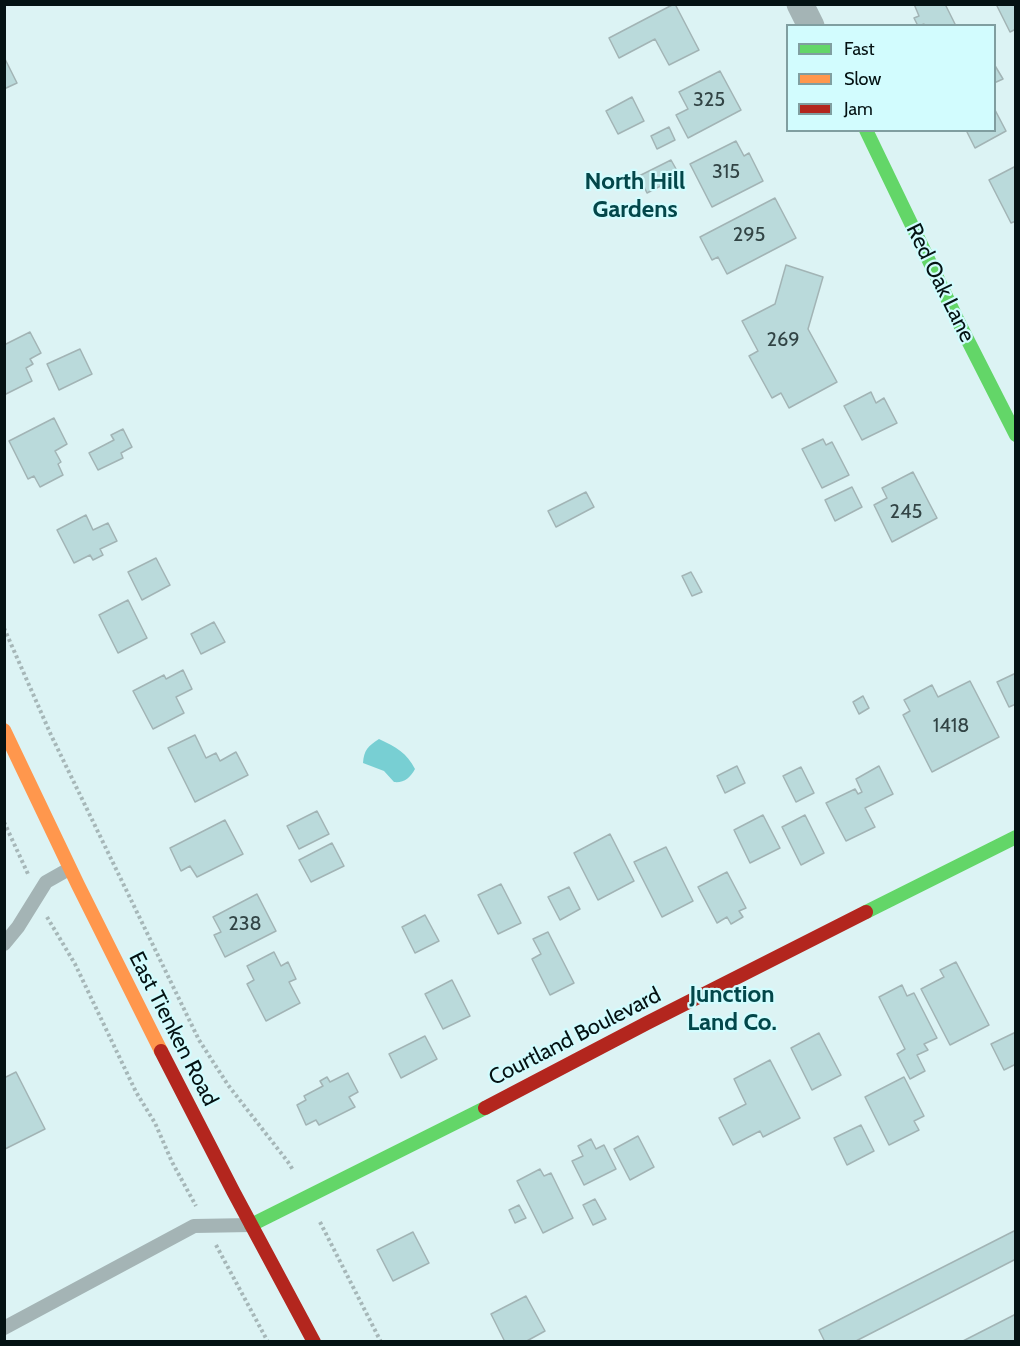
<!DOCTYPE html>
<style>
body{margin:0}
#map{position:relative;width:1020px;height:1346px;overflow:hidden;background:#dcf3f4;font-family:Cabin,sans-serif}
canvas{display:block}
.frame{position:absolute;inset:0;border:6px solid #041213;pointer-events:none}
.legend{position:absolute;left:786px;top:24px;width:210px;height:108px;box-sizing:border-box;background:#d2fcfe;border:2px solid #809ea0;margin:0;padding:8px 10px;list-style:none;font-size:18px;color:#041213}
.legend li{display:flex;align-items:center;gap:12px;height:30px}
.legend b{width:30px;border:2px solid #809ea0}
</style>
<div id="map">
<canvas width="1020" height="1346"></canvas>
<div class="frame"></div>
<ul class="legend">
<li><b style="height:8px;background:#63d668"></b>Fast</li>
<li><b style="height:8px;background:#ff974d"></b>Slow</li>
<li><b style="height:8px;background:#b3261e"></b>Jam</li>
</ul>
</div>
<script>
const g = document.querySelector('canvas').getContext('2d');
g.lineJoin = 'round';
function paint(path, color) { g.fillStyle = color; g.fill(path, 'evenodd'); }
function trace(path, color, width, dash) { g.strokeStyle = color; g.lineWidth = width; g.lineCap = dash ? 'butt' : 'round'; g.setLineDash(dash || []); g.stroke(path); }
function drawText(font, color, halo, rows, align = 'center') {
  g.font = font + ' Cabin,sans-serif'; g.lineWidth = 4.5; g.setLineDash([]); g.textBaseline = 'middle'; g.strokeStyle = halo; g.fillStyle = color; for (const [text, x, y, turn = 0] of rows) {
    g.save(); g.translate(x, y); g.rotate((+turn || 0) * Math.PI / 180); g.textAlign = isNaN(turn) ? turn : align; if (halo) g.strokeText(text, 0, 0); g.fillText(text, 0, 0); g.restore();
  }
}
const water = new Path2D(`
 M379 739C396 747 407 753 415 769 410 778 404 783 394 782L384 771 363 763C364 750 368 746 379 739Z`);
const building = new Path2D(`
 M674 4H675L699 50 669 65 655 39 619 58 609 38Z
 M914 4H945L956 26H925L924 24 918 26 914 18 919 16Z
 M996 4H1016V29L1010 32Z
 M4 57 17 83 4 89Z
 M994 64 1003 79 994 83Z
 M720 71 741 110 688 138 676 115 688 109 679 92Z
 M632 97 644 121 618 134 606 111Z
 M994 108 1006 131 975 148 966 130H994Z
 M669 127 675 140 657 149 651 136Z
 M736 141 744 156 749 153 763 181 712 207 690 164Z
 M671 160 680 176 647 193 639 176Z
 M1016 166V221L1011 223 989 180Z
 M775 198 796 238 727 274 718 257 712 260 700 237Z
 M786 265 823 277 808 329 837 382 789 408 781 393 772 398 749 356 758 351 742 321 775 304Z
 M30 332 41 353 30 359 33 364 26 368 32 381 4 395V345Z
 M80 349 92 374 59 390 47 364Z
 M871 392 876 403 884 398 897 423 862 440 844 406Z
 M54 418 67 444 55 451 61 462 58 464 63 475 40 487 34 476 28 479 9 441Z
 M123 429 132 447 121 453 123 458 98 470 89 453 114 440 111 435Z
 M823 439 826 445 832 442 849 475 822 488 802 449Z
 M913 472 937 518 892 542 874 505 887 498 882 488Z
 M852 487 862 507 835 521 825 500Z
 M586 492 594 507 556 527 548 511Z
 M86 515 93 530 108 523 117 541 100 549 103 555 93 560 90 555 74 563 57 530Z
 M156 558 170 585 142 600 128 572Z
 M691 572 702 592 692 596 682 576Z
 M128 600 147 638 118 653 99 615Z
 M214 622 225 642 201 654 191 634Z
 M183 670 192 689 176 697 184 713 153 729 133 691 164 675 166 679Z
 M1016 673V704L1009 707 997 682Z
 M970 681 999 737 932 772 903 715 910 711 904 700 932 685 938 697Z
 M863 696 869 708 859 714 853 702Z
 M195 735 206 758 216 753 220 761 236 752 248 775 195 802 168 748Z
 M737 766 745 783 725 793 717 776Z
 M879 766 893 794 865 808 875 827 846 841 826 803 855 789 858 794 862 792 856 779Z
 M801 767 814 793 796 802 783 776Z
 M317 811 329 834 299 849 287 826Z
 M763 815 780 848 750 863 734 830Z
 M805 815 824 853 801 865 782 827Z
 M225 820 243 854 197 877 190 866 181 871 170 848Z
 M610 834 634 881 598 900 574 853Z
 M332 843 344 866 311 882 299 860Z
 M666 847 693 901 662 917 634 862Z
 M727 872 746 908 739 911 743 917 731 924 727 917 717 923 698 887Z
 M501 884 521 923 498 934 478 895Z
 M569 887 580 909 560 920 548 897Z
 M257 894 276 931 225 957 214 935 221 932 213 917Z
 M425 915 439 941 415 953 402 927Z
 M548 932 574 983 550 995 532 959 541 954 533 939Z
 M274 952 281 966 288 962 296 979 289 982 300 1003 266 1021 247 984 254 980 247 966Z
 M956 962 989 1025 950 1045 921 989 944 977 940 970Z
 M452 980 470 1016 443 1029 425 994Z
 M902 985 907 996 914 993 937 1038 924 1044 928 1050 917 1055 925 1071 910 1079 897 1054 905 1049 879 997Z
 M1016 1032V1064L1004 1070 991 1044Z
 M819 1033 841 1075 812 1090 791 1048Z
 M425 1036 437 1059 401 1078 389 1054Z
 M770 1060 800 1118 763 1137 760 1131 733 1145 719 1118 746 1104 734 1079Z
 M16 1072 45 1129 5 1149 4 1078Z
 M348 1073 358 1092 349 1097 355 1107 319 1125 316 1120 306 1125 297 1105 306 1100 304 1096 323 1086 320 1081 327 1077 330 1082Z
 M904 1077 924 1116 914 1121 919 1130 889 1145 865 1097Z
 M861 1125 874 1151 847 1165 834 1138Z
 M638 1136 654 1167 630 1180 614 1149Z
 M591 1139 596 1149 604 1145 616 1169 584 1185 572 1161 583 1156 578 1146Z
 M540 1169 544 1176 551 1173 573 1218 543 1233 517 1181Z
 M595 1199 606 1219 593 1225 583 1205Z
 M519 1205 526 1218 515 1223 509 1210Z
 M1016 1230V1259L854 1342H825L819 1330Z
 M413 1232 429 1263 393 1281 377 1250Z
 M526 1296 545 1331 525 1342H505L491 1314Z
 M1016 1314V1342H961Z`);
const path = new Path2D(`
 M4 628 51 735 199 1040 228 1085 288 1162 293 1170
 M4 822 28 874
 M47 917 75 964 136 1092 155 1123 172 1162 196 1206
 M320 1222 381 1342
 M216 1245 268 1342`);
const lane = new Path2D(`
 M4 944 18 927 46 882 69 869
 M4 1328 194 1226 251 1225`);
const street = new Path2D(`
 M800 4 811 26`);
const fast = new Path2D(`
 M866 130 958 321 1016 435
 M866 912 1016 837
 M251 1225 485 1108`);
const slow = new Path2D(`
 M4 730 78 885 161 1051`);
const jam = new Path2D(`
 M161 1051 233 1191 314 1342
 M485 1108 647 1023 866 912`);
const numberNames = [
 ["325",709,100],
 ["315",726,172],
 ["295",749,235],
 ["269",783,340],
 ["245",906,512],
 ["1418",951,726],
 ["238",245,924]
];
const streetNames = [
 ["Red Oak Lane",940,283,64],
 ["East Tienken Road",173,1029,63],
 ["Courtland Boulevard",575,1037,-27]
];
const neighbourhoodNames = [
 ["North Hill",635,182],
 ["Gardens",635,210],
 ["Junction",732,995],
 ["Land Co.",732,1023]
];
paint(water, '#78cfd3');
paint(building, '#badadb');
trace(building, '#a2b4b5', 1.5);
trace(path, '#a6b7b8', 4, [3, 3]);
trace(lane, '#a4b4b5', 14);
trace(street, '#a4b4b5', 27);
trace(fast, '#63d668', 14);
trace(slow, '#ff974d', 14);
trace(jam, '#b3261e', 14);
drawText('20px', '#324445', null, numberNames);
drawText('22px', '#041213', '#d2fcfe', streetNames);
drawText('bold 24px', '#03474a', '#d2fcfe', neighbourhoodNames);
</script>
